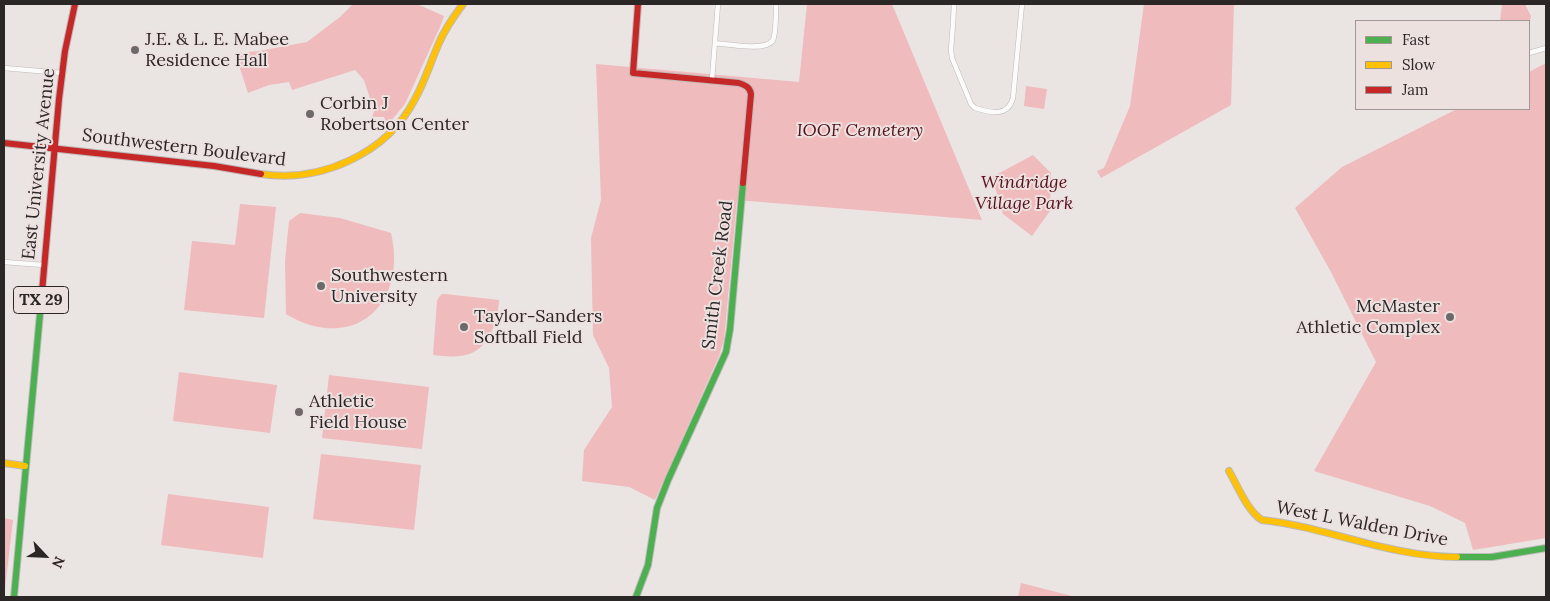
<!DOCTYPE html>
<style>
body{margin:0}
#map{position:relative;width:1550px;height:601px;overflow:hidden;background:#eae4e3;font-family:Lora,serif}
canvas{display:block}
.frame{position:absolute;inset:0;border:5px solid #2c2727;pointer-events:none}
.legend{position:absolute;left:1355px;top:20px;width:175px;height:90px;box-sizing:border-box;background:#ede1e0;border:1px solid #a09796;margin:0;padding:6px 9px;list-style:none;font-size:15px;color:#2c2727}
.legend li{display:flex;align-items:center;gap:10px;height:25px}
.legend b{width:25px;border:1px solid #a09796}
.north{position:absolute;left:20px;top:531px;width:50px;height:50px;-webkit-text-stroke:4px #ede1e0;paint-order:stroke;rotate:115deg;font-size:14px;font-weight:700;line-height:20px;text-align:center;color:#2c2727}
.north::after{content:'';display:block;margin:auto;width:18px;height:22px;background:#2c2727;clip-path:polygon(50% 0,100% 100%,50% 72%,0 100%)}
</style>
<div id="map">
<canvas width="1550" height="601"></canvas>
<div class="frame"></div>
<ul class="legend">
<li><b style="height:6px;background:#4caf50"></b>Fast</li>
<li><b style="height:6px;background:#ffc107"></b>Slow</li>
<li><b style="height:6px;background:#c62828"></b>Jam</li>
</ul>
<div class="north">N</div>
</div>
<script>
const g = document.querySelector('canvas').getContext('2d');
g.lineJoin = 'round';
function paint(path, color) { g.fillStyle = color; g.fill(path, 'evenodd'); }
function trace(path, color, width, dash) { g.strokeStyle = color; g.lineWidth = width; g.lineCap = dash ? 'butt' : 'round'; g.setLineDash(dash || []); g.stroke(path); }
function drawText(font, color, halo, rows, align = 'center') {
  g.font = font + ' Lora,serif'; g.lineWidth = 4; g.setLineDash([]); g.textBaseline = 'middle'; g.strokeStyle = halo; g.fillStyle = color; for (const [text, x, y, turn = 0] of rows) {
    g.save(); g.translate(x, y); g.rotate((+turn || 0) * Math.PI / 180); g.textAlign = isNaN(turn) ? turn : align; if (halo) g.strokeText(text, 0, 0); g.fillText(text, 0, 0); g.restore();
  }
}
const green = new Path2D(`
 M353 4H417L444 16 440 27 405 104 387 126 384 117H372L374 111 364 80 355 70 292 90 289 82 269 85 248 93 235 53 259 51 307 42 340 17Z
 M807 4H892L982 220 737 200 724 340 719 356 655 500 629 487 582 481 584 450 612 407 609 368 593 335 591 238 601 200 596 64 799 82Z
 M1144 4H1234L1231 105 1101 178 1097 171 1104 168 1130 106Z
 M1502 4H1525L1531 16 1529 29V21H1500Z
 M1546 63V538L1473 550 1465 523 1430 506 1314 471 1376 362 1331 272 1295 208 1342 167 1457 109H1529V72Z
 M1026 86 1047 89 1044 109 1024 106Z
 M1033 155 1051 173 1050 211 1032 236 1003 214 992 177Z
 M240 204 276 207 264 318 184 310 192 241 235 245Z
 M300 213 340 218 391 233C408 305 353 354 286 314L285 261 289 221Z
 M442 294H445L499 300C498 324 487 354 460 356 451 357 441 356 433 355L437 301 439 297Z
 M179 372 277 385 270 433 173 421Z
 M329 375 429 387 422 449 322 438Z
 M321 454 421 465 414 530 313 519Z
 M168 494 269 507 263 558 161 545Z
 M4 518 13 520 4 597Z
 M1021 583 1076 597H1018Z`);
const street = new Path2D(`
 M954 4 953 24 951 50 952 58 971 104 975 108C991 113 1008 117 1013 98L1022 4
 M715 43C727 44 766 52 773 40 776 33 776 12 776 4
 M1529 53 1546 48
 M4 68 62 73
 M712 79 718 4
 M4 262 44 265`);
const fast = new Path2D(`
 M1457 557H1492L1546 548
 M14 597 42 292
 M636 597 648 565 657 508 668 480 726 352 730 329 743 183`);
const slow = new Path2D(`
 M261 174C320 183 387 154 415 99 425 81 431 61 439 43 445 29 454 16 463 4
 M4 463 25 466
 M1229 471C1237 485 1248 512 1262 520 1327 527 1390 557 1457 557`);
const jam = new Path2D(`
 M638 4 633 73 739 83C745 85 750 87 751 94L743 183
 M4 143 214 166 261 174
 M42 292 59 99 65 51 75 4`);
const markers = [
 [135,50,5,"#6e6969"],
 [310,114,5,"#6e6969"],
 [321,286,5,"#6e6969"],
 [1450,317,5,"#6e6969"],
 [464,327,5,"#6e6969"],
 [299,412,5,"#6e6969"]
];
const shields = [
 [41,300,55]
];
const shieldNames = [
 ["TX 29",41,300]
];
const poiNames = [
 ["J.E. & L. E. Mabee",145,40],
 ["Residence Hall",145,61],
 ["Corbin J",320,104],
 ["Robertson Center",320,125],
 ["Southwestern",331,276],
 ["University",331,297],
 ["McMaster",1440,307,"right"],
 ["Athletic Complex",1440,328,"right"],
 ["Taylor-Sanders",474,317],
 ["Softball Field",474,338],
 ["Athletic",309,402],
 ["Field House",309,423]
];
const parkNames = [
 ["IOOF Cemetery",860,131],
 ["Windridge",1024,183],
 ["Village Park",1024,204]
];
const streetNames = [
 ["Southwestern Boulevard",184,148,7],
 ["East University Avenue",39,164,-84],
 ["Smith Creek Road",718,275,-83],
 ["West L Walden Drive",1362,524,11]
];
paint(green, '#f0bbbc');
trace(street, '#bdb9b8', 5.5);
trace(fast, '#bdb9b8', 8);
trace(slow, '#bdb9b8', 8);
trace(jam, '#bdb9b8', 8);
trace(street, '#fcfbfb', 4.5);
trace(fast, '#4caf50', 6);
trace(slow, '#ffc107', 6);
trace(jam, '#c62828', 6);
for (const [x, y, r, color] of markers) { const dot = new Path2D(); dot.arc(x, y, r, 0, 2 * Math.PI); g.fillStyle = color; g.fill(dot); trace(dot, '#ede1e0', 2); }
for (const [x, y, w] of shields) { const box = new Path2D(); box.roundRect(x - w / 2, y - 13.5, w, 27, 4); g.fillStyle = '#ede1e0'; g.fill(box); trace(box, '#2c2727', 1); }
drawText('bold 16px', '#2c2727', null, shieldNames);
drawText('18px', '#2c2727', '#ede1e0', poiNames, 'left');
drawText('italic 18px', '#54131c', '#ede1e0', parkNames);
drawText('18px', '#2c2727', '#ede1e0', streetNames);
</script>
